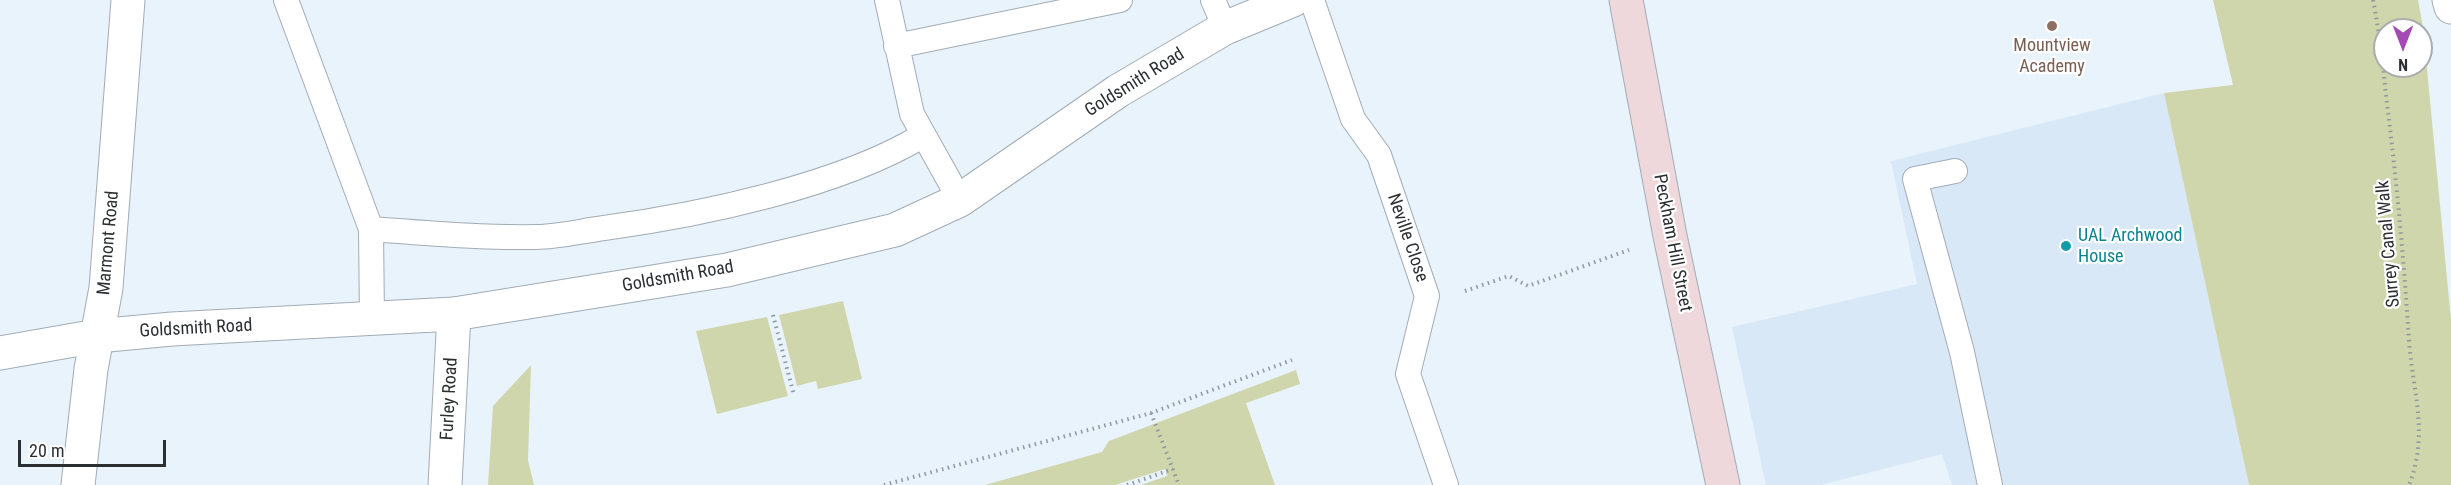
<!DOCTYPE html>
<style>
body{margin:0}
#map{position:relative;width:2451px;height:485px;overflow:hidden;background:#e9f3fc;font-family:"Roboto Condensed",sans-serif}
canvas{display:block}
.north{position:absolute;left:2373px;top:18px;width:60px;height:60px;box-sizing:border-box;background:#fff;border:2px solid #aaacad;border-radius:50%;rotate:180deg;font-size:16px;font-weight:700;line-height:24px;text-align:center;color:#2b2f32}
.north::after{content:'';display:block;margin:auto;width:21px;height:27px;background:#a34ab5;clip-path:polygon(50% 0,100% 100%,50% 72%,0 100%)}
.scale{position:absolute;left:18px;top:440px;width:148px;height:27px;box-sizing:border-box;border:3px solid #2b2f32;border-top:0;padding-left:8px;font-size:18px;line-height:21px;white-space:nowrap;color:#2b2f32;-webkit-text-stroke:4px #fff;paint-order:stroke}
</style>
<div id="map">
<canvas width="2451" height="485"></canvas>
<div class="north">N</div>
<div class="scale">20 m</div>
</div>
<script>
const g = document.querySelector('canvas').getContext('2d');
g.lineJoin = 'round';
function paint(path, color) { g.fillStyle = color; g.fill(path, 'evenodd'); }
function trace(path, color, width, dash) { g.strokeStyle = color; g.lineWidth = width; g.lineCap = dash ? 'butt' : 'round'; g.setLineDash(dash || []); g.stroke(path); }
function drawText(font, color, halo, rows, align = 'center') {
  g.font = font + ' "Roboto Condensed",sans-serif'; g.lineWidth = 4.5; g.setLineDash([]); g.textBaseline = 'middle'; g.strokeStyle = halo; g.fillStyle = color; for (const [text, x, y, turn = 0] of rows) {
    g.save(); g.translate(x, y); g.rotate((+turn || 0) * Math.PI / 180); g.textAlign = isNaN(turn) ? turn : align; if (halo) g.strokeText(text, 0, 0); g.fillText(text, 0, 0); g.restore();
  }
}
const built = new Path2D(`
 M2164 93 2249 485H1952L1942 454 1821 485H1766L1732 327 1917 284 1891 161Z`);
const green = new Path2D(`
 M2213 0H2418L2423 27 2451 320V485H2249L2164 93 2233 85ZM2385 30H2421V66H2385Z
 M843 301 862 379 818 389 816 381 797 386 779 315Z
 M767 317 788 396 717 414 696 331Z
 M531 365 528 460 534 485H488L493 406Z
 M1296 370 1300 384 1246 403 1275 485H1141L1167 476 1165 469 1115 485H985L1102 452 1109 441Z`);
const path = new Path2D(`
 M2373 0C2380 35 2383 69 2387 104 2397 183 2404 262 2409 341 2413 392 2429 435 2409 485
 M2405 30 2415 28
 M1465 291 1509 276 1528 286 1629 250
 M773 315 794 395
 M1151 413 1179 485
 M884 485 1151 413 1292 360
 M1127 485 1173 469`);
const service = new Path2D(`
 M286 0 371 229 372 320
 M887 0 912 114 960 200
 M1213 0 1225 28
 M1312 0 1353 119 1379 155 1427 296 1408 374 1446 485
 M896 46 1120 0
 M1955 171 1915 179 1962 352 1990 485
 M371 229C426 233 481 238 536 237 558 237 581 231 604 228 700 215 839 186 922 136`);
const minor = new Path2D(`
 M2449 0 2451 7
 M78 485 91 369 106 288 128 0
 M445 485 454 314`);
const tertiary = new Path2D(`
 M0 353 97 336 172 329 454 314 727 270 895 230 960 200 1118 91 1225 28 1293 0`);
const secondary = new Path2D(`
 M1626 0 1670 236 1723 485`);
const markers = [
 [2052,26,6,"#8d6e63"],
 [2066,246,6,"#0f9aa8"]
];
const educationNames = [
 ["Mountview",2052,46],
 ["Academy",2052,67]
];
const streetNames = [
 ["Goldsmith Road",1135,83,-32],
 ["Neville Close",1407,238,71],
 ["Marmont Road",109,243,-85],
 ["Peckham Hill Street",1672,243,79],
 ["Surrey Canal Walk",2389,244,-95],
 ["Goldsmith Road",678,277,-10],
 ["Goldsmith Road",196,329,-3],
 ["Furley Road",450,399,-87]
];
const cultureNames = [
 ["UAL Archwood",2078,236],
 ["House",2078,257]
];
paint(built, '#d8e8f6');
paint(green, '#cfd6ac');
trace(service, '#a2acb4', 26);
trace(minor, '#a2acb4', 35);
trace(tertiary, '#a2acb4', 35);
trace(secondary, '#a2acb4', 35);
trace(path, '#90979d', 4, [1.5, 4.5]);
trace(service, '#fff', 24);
trace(minor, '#fff', 33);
trace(tertiary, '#fff', 33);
trace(secondary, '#eed8db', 33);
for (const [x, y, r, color] of markers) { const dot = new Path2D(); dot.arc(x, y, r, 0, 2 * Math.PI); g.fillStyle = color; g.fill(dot); trace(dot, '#fff', 2); }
drawText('18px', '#785e54', '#fff', educationNames);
drawText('18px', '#2b2f32', '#fff', streetNames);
drawText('18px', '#0d838f', '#fff', cultureNames, 'left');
</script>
